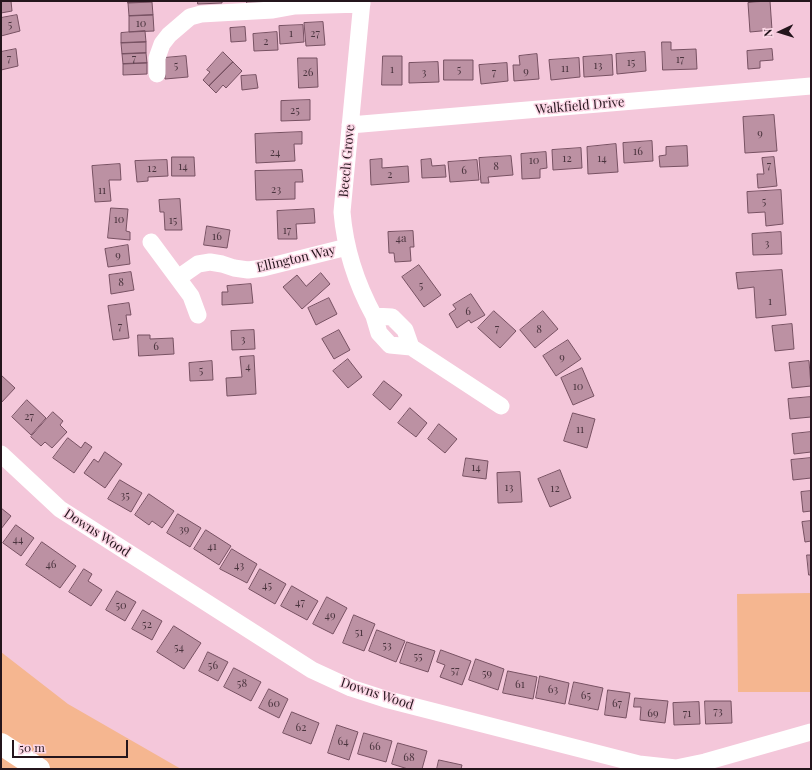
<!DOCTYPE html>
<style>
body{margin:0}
#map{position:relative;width:812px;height:770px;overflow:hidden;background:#f4c7da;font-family:"Playfair Display",serif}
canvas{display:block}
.frame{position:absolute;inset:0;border:2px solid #24151c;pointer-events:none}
.north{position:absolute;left:760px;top:12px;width:40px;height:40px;-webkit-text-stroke:3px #fcd7e6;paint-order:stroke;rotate:266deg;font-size:11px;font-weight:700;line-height:16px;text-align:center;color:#24151c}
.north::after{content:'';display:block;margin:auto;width:14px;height:18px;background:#24151c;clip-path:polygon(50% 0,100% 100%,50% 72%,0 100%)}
.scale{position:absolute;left:12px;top:740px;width:116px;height:18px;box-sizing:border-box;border:2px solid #24151c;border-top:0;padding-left:5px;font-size:12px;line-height:14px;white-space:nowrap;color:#24151c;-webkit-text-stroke:3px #fcd7e6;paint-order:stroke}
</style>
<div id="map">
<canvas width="812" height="770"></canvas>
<div class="frame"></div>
<div class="north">N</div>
<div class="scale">50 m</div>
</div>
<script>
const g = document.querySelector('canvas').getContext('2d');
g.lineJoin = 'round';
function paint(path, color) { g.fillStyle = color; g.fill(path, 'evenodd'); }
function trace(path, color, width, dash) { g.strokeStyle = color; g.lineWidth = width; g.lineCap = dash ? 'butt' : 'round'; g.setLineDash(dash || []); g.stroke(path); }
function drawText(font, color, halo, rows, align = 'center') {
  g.font = font + ' "Playfair Display",serif'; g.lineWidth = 3; g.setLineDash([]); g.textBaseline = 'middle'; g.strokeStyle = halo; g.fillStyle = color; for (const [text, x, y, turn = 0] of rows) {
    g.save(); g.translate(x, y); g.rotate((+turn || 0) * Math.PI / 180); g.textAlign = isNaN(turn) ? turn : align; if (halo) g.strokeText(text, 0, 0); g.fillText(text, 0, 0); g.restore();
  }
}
const green = new Path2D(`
 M811 593V692H738L737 594Z
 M1 652 68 704 181 769H1Z`);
const building = new Path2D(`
 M1 1H11L12 11 1 13Z
 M128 1H152V2L128 3Z
 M198 1H222V3L198 4Z
 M247 1H270L271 4 247 5Z
 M770 1 772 30 750 32 748 3Z
 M152 2 153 15 129 16 128 3Z
 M17 15 20 31 1 36V18Z
 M153 15 154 31 129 32V16Z
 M323 22 325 45 306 46 304 23Z
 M303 25 304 42 280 44 279 26Z
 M245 27 246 41 231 42 230 28Z
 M145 31 146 42 121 43V33Z
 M277 32 278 50 254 51 253 34Z
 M146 42V53L122 54 121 43Z
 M662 42H671V50L696 49 697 69 663 70Z
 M16 49 18 66 1 70V52Z
 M772 49 773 60 760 61V68L748 69 747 51Z
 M223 52 233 62 209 86 203 80 210 72 207 70Z
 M645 52 646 71 617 74 616 54Z
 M146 53 147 63 123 64 122 54Z
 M537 54 539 79 514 81 513 65H520L519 56Z
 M612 55 613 75 584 77 583 57Z
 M186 56 188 77 165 79 164 58Z
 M383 56H402V85H382Z
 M298 58H317L318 87 299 88Z
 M579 58 580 77 551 80 549 60Z
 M444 60H473V80H444Z
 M233 62 242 71 226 88 223 85 216 93 209 86Z
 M438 62 439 82 409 83V63Z
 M147 63V74L123 75V64Z
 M507 63 508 81 481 84 479 65Z
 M256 75 258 88 242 90 241 76Z
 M310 100V120L281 121V101Z
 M774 115 777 151 745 153 743 117Z
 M302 132V144H294L295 161 256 163 255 134Z
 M652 141 653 161 624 163 623 143Z
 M616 144 618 172 588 174 587 147Z
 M687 146 688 166 660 167 659 156 666 155V147Z
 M581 148 582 168 553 170 552 150Z
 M546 152 547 168 540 169V178L522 179 521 154Z
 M511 156 513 175 488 177 489 183H481L479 158Z
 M172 157H194L195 176H172Z
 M774 157 777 186 758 188 757 174H764L762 158Z
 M382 159V168L408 166 409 182 371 185 370 160Z
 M431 159 432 166 445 165 446 177 422 178 421 160Z
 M167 160 168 176 148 177V181L137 182 135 161Z
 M477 160 479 180 450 182 448 162Z
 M120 164 121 180H109L111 201 95 202 92 166Z
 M302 170 303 182H295V199L256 200 255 171Z
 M781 190 783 224 766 226 765 212 748 213 747 192Z
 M180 199 182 230H165L164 212H160L159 200Z
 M111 208 128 209 126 231 130 232V240L108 238Z
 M314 209 315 223 296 224 297 239H278L277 211Z
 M207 226 230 230 227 248 204 245Z
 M413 231 414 247H410L411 261 395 262 394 253H389L388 232Z
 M781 232 782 254 753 255 752 234Z
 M128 245 130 264 108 267 105 249Z
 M419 265 441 295 424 307 402 277Z
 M782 270 786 315 756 318 754 287 738 289 736 273Z
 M131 272 134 290 111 294 109 275Z
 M321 273 330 284 302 309 283 287 297 275 306 286Z
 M251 284 253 303 222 305V292H228L227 286Z
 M471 294 485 315 471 323 469 320 457 328 449 314 456 309 453 305Z
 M329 298 337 314 316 325 308 308Z
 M129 303 131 315H126L129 338 113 340 108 306Z
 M494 311 516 331 500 348 478 328Z
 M543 311 558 329 535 348 520 330Z
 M792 324 794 349 775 351 772 326Z
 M254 330 255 349 232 350 231 331Z
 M339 330 350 350 334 359 322 339Z
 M138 335H150V339L173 338 174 354 139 356Z
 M568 340 581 359 556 376 543 356Z
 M254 356 256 394 227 396 226 378 242 377 240 357Z
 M348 359 362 377 348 388 333 371Z
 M212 361 213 380 190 381 189 363Z
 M809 361 811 386 792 388 789 363Z
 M582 368 594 396 573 405 561 378Z
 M1 375 15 388 1 403Z
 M384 381 402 395 390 410 373 395Z
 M811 397V417L790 419 788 399Z
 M27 400 46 418 31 435 12 417Z
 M410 408 427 423 416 437 398 423Z
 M53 412 63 421 60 425 67 432 52 448 45 442 41 446 31 437Z
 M573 413 595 419 587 448 564 441Z
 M439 424 457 439 445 453 428 439Z
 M811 432V452L794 454 792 434Z
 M68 438 81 448 85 442 92 447 74 473 53 458Z
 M105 452 122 464 105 488 84 473 94 459 98 462Z
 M466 458 488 461 486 479 463 476Z
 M811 458V478L793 480 791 460Z
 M560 470 571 498 550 507 538 479Z
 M520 472 522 502 498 503 497 473Z
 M120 480 142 493 131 512 108 499Z
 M811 491V511L803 512 801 492Z
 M149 494 174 511 162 528 152 521 149 525 135 515Z
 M1 508 11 516 1 529Z
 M178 514 201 528 190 547 167 533Z
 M811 521V541L805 542 802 522Z
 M16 525 34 538 21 556 3 543Z
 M206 530 231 546 219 565 194 549Z
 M42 542 76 566 60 588 26 565Z
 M232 549 257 564 247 583 220 569Z
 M807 555H811V575H809Z
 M84 569 92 574 88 581 102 590 91 606 69 592Z
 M260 569 286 584 275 604 249 589Z
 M292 586 318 601 307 620 281 606Z
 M117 591 136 602 125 621 106 610Z
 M327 597 347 608 333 634 313 624Z
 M143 610 162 621 152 640 132 629Z
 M354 615 375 624 364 651 343 643Z
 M174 626 201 643 184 669 157 652Z
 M377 630 405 641 396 662 369 651Z
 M407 642 435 651 428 672 400 663Z
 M441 650 471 661 462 685 440 677 445 665 437 662Z
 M208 652 228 662 218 681 199 671Z
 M476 659 504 669 498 690 469 680Z
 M234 668 261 682 251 701 224 687Z
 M508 671 537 677 533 699 503 693Z
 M540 676 569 683 565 704 536 698Z
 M574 682 603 688 598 710 569 704Z
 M269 689 288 699 279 718 259 708Z
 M608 690 630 693 626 718 605 715Z
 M635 698 668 701 665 723 640 720 641 707H634Z
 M705 701H731L732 723 706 724Z
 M699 702 700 724 674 725 673 703Z
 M292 712 319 723 311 744 283 733Z
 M337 725 358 732 349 760 328 753Z
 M364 733 392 741 386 762 358 754Z
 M398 743 427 751 422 769H408L392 764Z
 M439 760 462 765 461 769H437Z`);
const street = new Path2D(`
 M362 1 342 212C345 249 356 283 374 316L392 317 405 330 411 347
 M157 74V58L162 44 169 35 190 17 201 14 273 10 295 6 362 4
 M350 125 811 86
 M151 242 191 296 198 315
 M178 278 198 264 210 262 222 264 234 268 248 270 263 268 347 247
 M374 316 379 333 390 345 411 347 501 406
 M1 454 60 509 312 670 351 688 385 699 639 764 676 768 705 762 811 732`);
const secondary = new Path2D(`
 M1 744 39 769`);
const numberNames = [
 ["10",141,24],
 ["5",10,25],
 ["1",291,34],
 ["27",315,34],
 ["2",266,42],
 ["7",9,59],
 ["7",134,59],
 ["17",680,60],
 ["15",631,63],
 ["5",176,66],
 ["13",598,66],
 ["11",565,69],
 ["1",392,70],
 ["5",459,70],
 ["9",526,72],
 ["26",308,73],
 ["3",424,73],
 ["7",494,73],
 ["25",295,111],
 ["9",760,134],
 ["16",638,152],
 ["24",275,153],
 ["12",567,159],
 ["14",602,159],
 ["10",534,161],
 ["7",769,166],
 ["14",183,167],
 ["8",496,167],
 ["12",152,169],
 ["6",464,171],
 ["2",390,175],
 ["23",276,190],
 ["11",102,191],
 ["5",764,202],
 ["10",119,220],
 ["15",173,221],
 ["17",287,231],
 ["16",217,237],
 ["4a",401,239],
 ["3",767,244],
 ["9",118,256],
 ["8",121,283],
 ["5",421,286],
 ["1",770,302],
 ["6",468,312],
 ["7",120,327],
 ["7",497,329],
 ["8",539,330],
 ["3",243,340],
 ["6",156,347],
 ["9",562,358],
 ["4",248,367],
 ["5",201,371],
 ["10",578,387],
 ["27",29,417],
 ["11",580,430],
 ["14",476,468],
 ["13",509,488],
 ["12",555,489],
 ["35",125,496],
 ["39",184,530],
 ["44",18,540],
 ["41",212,547],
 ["46",51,565],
 ["43",239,566],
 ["45",267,586],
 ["47",300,603],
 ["50",121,606],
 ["49",330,616],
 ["52",147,625],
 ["51",359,633],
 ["53",387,646],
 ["54",179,648],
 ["55",418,657],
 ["56",213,666],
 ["57",455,671],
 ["59",487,674],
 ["58",242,684],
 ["61",520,685],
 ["63",553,690],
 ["65",586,696],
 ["60",274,704],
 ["67",617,704],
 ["73",718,712],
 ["69",653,714],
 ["71",687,714],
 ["62",301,728],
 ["64",343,742],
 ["66",375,747],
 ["68",409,758]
];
const streetNames = [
 ["Walkfield Drive",580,106,-5],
 ["Beech Grove",347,161,-85],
 ["Ellington Way",296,259,-13],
 ["Downs Wood",97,533,33],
 ["Downs Wood",377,694,18]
];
paint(green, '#f5b690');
paint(building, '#bc91a3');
trace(building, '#775162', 1);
trace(street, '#fff', 17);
trace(secondary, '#fff', 22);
drawText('11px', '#4a343e', null, numberNames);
drawText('13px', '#24151c', '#fcd7e6', streetNames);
</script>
